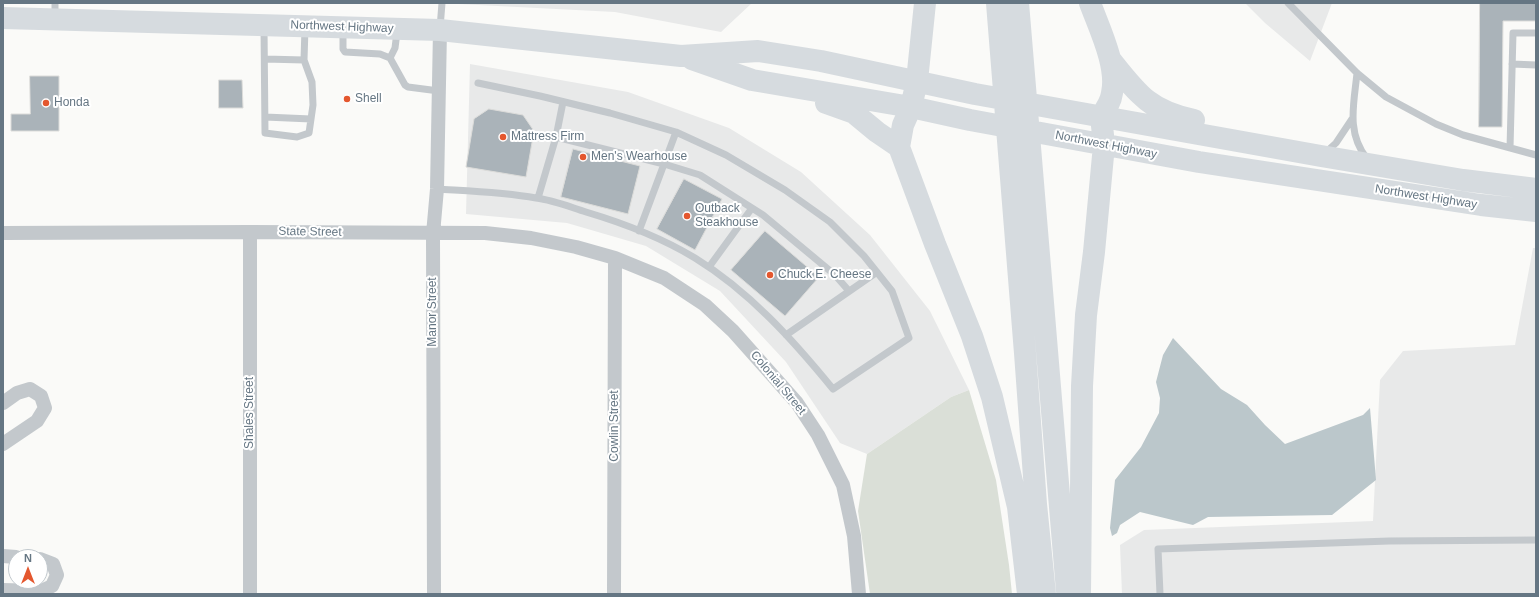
<!DOCTYPE html>
<style>
body{margin:0}
#map{position:relative;width:1539px;height:597px;overflow:hidden;background:#fafaf8;font-family:Helvetica,sans-serif}
canvas{display:block}
.frame{position:absolute;inset:0;border:4px solid #657683;pointer-events:none}
.north{position:absolute;left:8px;top:549px;width:40px;height:40px;box-sizing:border-box;background:#fff;border:1px solid #c1c8cd;border-radius:50%;rotate:0deg;font-size:11px;font-weight:700;line-height:16px;text-align:center;color:#657683}
.north::after{content:'';display:block;margin:auto;width:14px;height:18px;background:#e4572e;clip-path:polygon(50% 0,100% 100%,50% 72%,0 100%)}
</style>
<div id="map">
<canvas width="1539" height="597"></canvas>
<div class="frame"></div>
<div class="north">N</div>
</div>
<script>
const g = document.querySelector('canvas').getContext('2d');
g.lineJoin = 'round';
function paint(path, color) { g.fillStyle = color; g.fill(path, 'evenodd'); }
function trace(path, color, width, dash) { g.strokeStyle = color; g.lineWidth = width; g.lineCap = dash ? 'butt' : 'round'; g.setLineDash(dash || []); g.stroke(path); }
function drawText(font, color, halo, rows, align = 'center') {
  g.font = font + ' Helvetica,sans-serif'; g.lineWidth = 4; g.setLineDash([]); g.textBaseline = 'middle'; g.strokeStyle = halo; g.fillStyle = color; for (const [text, x, y, turn = 0] of rows) {
    g.save(); g.translate(x, y); g.rotate((+turn || 0) * Math.PI / 180); g.textAlign = isNaN(turn) ? turn : align; if (halo) g.strokeText(text, 0, 0); g.fillText(text, 0, 0); g.restore();
  }
}
const built = new Path2D(`
 M439 3H752L721 32 615 12Z
 M1245 3H1332L1310 61 1265 23Z
 M470 64 628 92 729 128 801 172 870 235 930 311 969 390 951 397 867 454 840 443 786 362 720 291 646 246 567 223 466 214Z
 M1533 248H1536V594H1122L1120 545 1144 530 1373 521 1380 380 1403 351 1515 345Z`);
const green = new Path2D(`
 M969 390 996 480 1009 565 1012 594H870L858 511 867 454 951 397Z`);
const water = new Path2D(`
 M1173 338 1221 389 1247 405 1265 425 1285 444 1363 415 1370 408 1376 480 1332 515 1208 517 1193 525 1140 512 1120 525 1117 533 1112 536 1110 528 1115 480 1141 447 1159 413 1160 398 1156 382 1163 355Z`);
const building = new Path2D(`
 M1480 3H1536V21H1503L1502 127H1479Z
 M30 76H59V131H11V114H30Z
 M219 80H242L243 108H219Z
 M489 109 523 115 534 131 526 177 466 167 474 119Z
 M573 149 640 166 628 214 561 197Z
 M684 179 722 199 695 250 657 229Z
 M765 231 819 277 785 316 731 270Z`);
const service = new Path2D(`
 M1288 3 1357 73 1386 97 1436 124 1463 135 1536 155
 M55 17V3
 M264 27 265 133 297 137 309 133 313 105 312 82 304 60 305 28
 M440 28 442 3
 M343 29V49L345 52 380 54 390 58 405 85 408 87 439 91
 M390 58 395 48 397 32
 M265 59 304 60
 M1512 64 1536 65
 M1357 73C1354 104 1346 132 1367 159
 M265 117 311 119
 M556 137 664 164 700 175 763 215 835 275 849 291
 M1510 148 1513 33H1536
 M1325 153 1336 143 1352 119
 M437 189C470 191 504 192 536 198 553 200 570 207 586 212 623 223 662 238 695 258 749 291 793 340 833 389L909 338 892 291 864 256 830 222 785 190 726 155 676 132 610 113 540 96 478 83
 M538 198 556 137 563 102
 M639 231 676 132
 M709 267 752 208
 M786 335 877 272
 M1160 594 1158 549 1389 541 1536 540`);
const minor = new Path2D(`
 M250 232V594
 M3 233 250 232 485 233 531 238 576 247 615 258 664 278 705 305 733 331 797 403 818 435 843 485 854 536 859 594
 M3 403 17 393 30 389 41 396 45 408 37 421 3 444
 M3 556 16 557
 M3 590 41 591 52 586 57 575 53 564 40 559
 M434 594 433 234 437 189 440 30
 M614 594 615 258`);
const primary = new Path2D(`
 M925 3 917 81 911 107 903 125 899 147 935 244 972 336 992 397 1018 507 1028 594
 M997 3 1025 353 1036 504 1045 594
 M1018 3 1067 591
 M3 18 440 30 681 56 758 51 821 61 975 94 1321 156 1463 180 1536 189
 M692 59 752 80 911 107 970 120 1199 162 1481 205 1536 211
 M1110 59C1137 93 1149 111 1194 120
 M826 103 854 113 877 132 899 147
 M1080 594 1082 386 1086 315 1094 252 1104 145 1101 116C1106 109 1111 102 1112 93 1118 66 1099 28 1090 3`);
const markers = [
 [347,99,4,"#e4572e"],
 [46,103,4,"#e4572e"],
 [503,137,4,"#e4572e"],
 [583,157,4,"#e4572e"],
 [687,216,4,"#e4572e"],
 [770,275,4,"#e4572e"]
];
const streetNames = [
 ["Northwest Highway",342,27,2],
 ["Northwest Highway",1106,145,11],
 ["Northwest Highway",1426,197,9],
 ["State Street",310,232,1],
 ["Manor Street",433,312,-90],
 ["Colonial Street",778,383,50],
 ["Shales Street",250,413,-90],
 ["Cowlin Street",615,426,-90]
];
const poiNames = [
 ["Shell",355,99],
 ["Honda",54,103],
 ["Mattress Firm",511,137],
 ["Men's Wearhouse",591,157],
 ["Outback",695,209],
 ["Steakhouse",695,223],
 ["Chuck E. Cheese",778,275]
];
paint(built, '#e8e9e9');
paint(green, '#dadfd7');
paint(water, '#bbc7cb');
paint(building, '#aab3b9');
trace(building, '#dcdcda', 1);
trace(service, '#c3c8cc', 7);
trace(minor, '#c3c8cc', 14);
trace(primary, '#d6dbdf', 22);
for (const [x, y, r, color] of markers) { const dot = new Path2D(); dot.arc(x, y, r, 0, 2 * Math.PI); g.fillStyle = color; g.fill(dot); trace(dot, '#fff', 1.5); }
drawText('12px', '#657683', '#fff', streetNames);
drawText('12px', '#657683', '#fff', poiNames, 'left');
</script>
